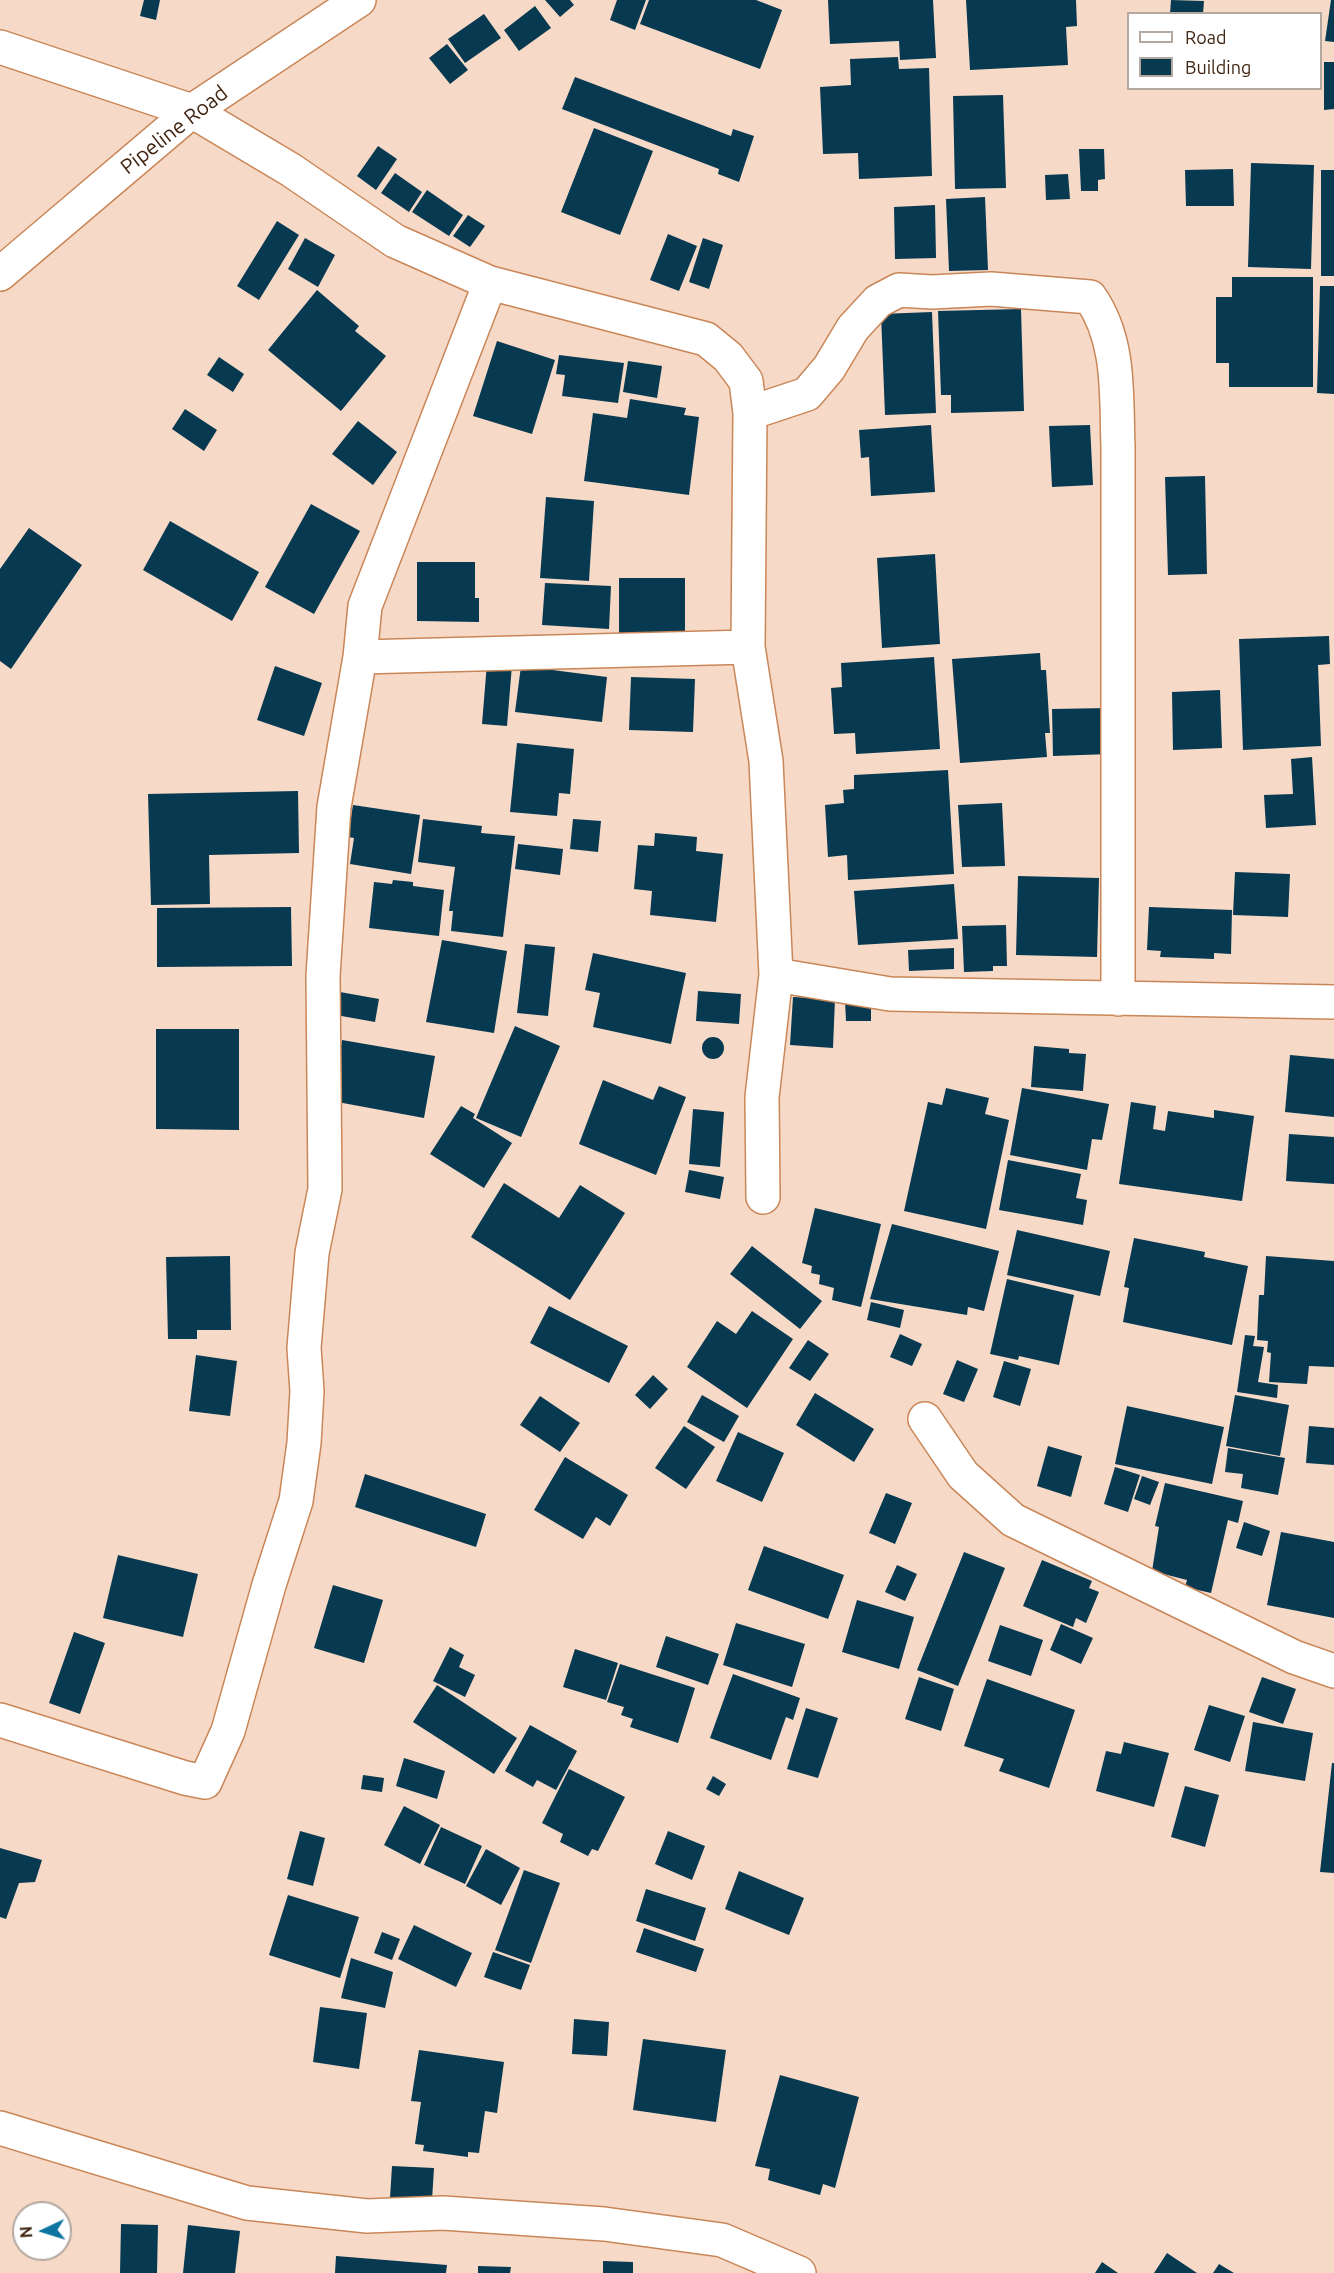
<!DOCTYPE html>
<style>
body{margin:0}
#map{position:relative;width:1334px;height:2273px;overflow:hidden;background:#f7d9c7;font-family:Ubuntu,sans-serif}
canvas{display:block}
.legend{position:absolute;left:1127px;top:12px;width:195px;height:78px;box-sizing:border-box;background:#fff;border:2px solid #b3a8a0;margin:0;padding:8px 10px;list-style:none;font-size:18px;color:#402512}
.legend li{display:flex;align-items:center;gap:12px;height:30px}
.legend b{width:30px;border:2px solid #b3a8a0}
.north{position:absolute;left:12px;top:2201px;width:60px;height:60px;box-sizing:border-box;background:#fff;border:2px solid #b3a8a0;border-radius:50%;rotate:266deg;font-size:16px;font-weight:700;line-height:24px;text-align:center;color:#402512}
.north::after{content:'';display:block;margin:auto;width:21px;height:27px;background:#0c74a0;clip-path:polygon(50% 0,100% 100%,50% 72%,0 100%)}
</style>
<div id="map">
<canvas width="1334" height="2273"></canvas>
<ul class="legend">
<li><b style="height:8px;background:#fff"></b>Road</li>
<li><b style="height:16px;background:#073950"></b>Building</li>
</ul>
<div class="north">N</div>
</div>
<script>
const g = document.querySelector('canvas').getContext('2d');
g.lineJoin = 'round';
function paint(path, color) { g.fillStyle = color; g.fill(path, 'evenodd'); }
function trace(path, color, width, dash) { g.strokeStyle = color; g.lineWidth = width; g.lineCap = dash ? 'butt' : 'round'; g.setLineDash(dash || []); g.stroke(path); }
function drawText(font, color, halo, rows, align = 'center') {
  g.font = font + ' Ubuntu,sans-serif'; g.lineWidth = 6; g.setLineDash([]); g.textBaseline = 'middle'; g.strokeStyle = halo; g.fillStyle = color; for (const [text, x, y, turn = 0] of rows) {
    g.save(); g.translate(x, y); g.rotate((+turn || 0) * Math.PI / 180); g.textAlign = isNaN(turn) ? turn : align; if (halo) g.strokeText(text, 0, 0); g.fillText(text, 0, 0); g.restore();
  }
}
const building = new Path2D(`
 M144 0H160L156 20 140 16Z
 M545 0H570L574 5 560 17Z
 M617 0H646L635 30 610 20Z
 M649 0H756L782 10 760 69 640 24Z
 M828 0H933L936 58 900 60 899 41 830 44Z
 M966 0H1076L1077 26 1066 27 1068 65 970 70Z
 M1171 0 1204 1 1203 14H1170Z
 M1331 0H1334V42L1325 41Z
 M535 6 551 28 519 51 504 30Z
 M484 14 501 38 465 63 448 39Z
 M447 44 468 70 450 84 429 58Z
 M898 57 899 69 929 68 932 176 859 179 858 153 823 154 820 87 851 85 850 59Z
 M1324 62H1334V109L1324 110Z
 M575 77 731 136 733 129 754 136 739 182 718 174 719 169 562 109Z
 M1003 95 1006 188 955 189 953 96Z
 M594 128 653 151 620 235 561 212Z
 M378 146 397 159 376 190 357 176Z
 M1079 149H1104L1105 179 1098 180V191H1081Z
 M1251 163 1314 165 1311 269 1248 267Z
 M1233 169 1234 206H1186L1185 170Z
 M1321 170H1334V276H1321Z
 M395 173 422 192 409 212 381 193Z
 M1068 174 1070 199 1046 200 1045 175Z
 M427 190 463 215 449 236 412 212Z
 M985 197 988 270 949 271 946 199Z
 M935 205 936 258 895 259 894 207Z
 M468 215 485 226 470 247 453 236Z
 M277 221 299 235 259 300 237 286Z
 M668 234 697 246 679 291 650 280Z
 M305 238 335 255 318 287 288 269Z
 M703 238 723 245 709 289 689 282Z
 M1232 277H1313V387H1229V363H1216V297H1232Z
 M1320 286H1334V394L1317 393Z
 M317 290 359 326 355 331 386 356 341 411 268 350Z
 M1021 309 1024 411 951 413V395H941L938 311Z
 M932 312 936 413 885 415 881 314Z
 M497 341 555 360 532 434 473 416Z
 M559 355 624 363 618 403 562 396 565 375 556 374Z
 M219 357 244 374 233 392 207 375Z
 M628 361 662 366 657 398 623 392Z
 M630 399 686 408 684 415 699 417 689 495 584 481 593 413 627 418Z
 M185 409 217 430 204 451 172 429Z
 M358 421 397 452 373 485 332 454Z
 M931 425 935 492 871 496 869 457 861 458 859 430Z
 M1090 425 1093 485 1052 487 1049 426Z
 M1205 476 1207 574 1168 575 1165 477Z
 M546 497 594 501 589 581 540 578Z
 M311 504 360 531 314 614 265 587Z
 M170 521 259 572 232 621 143 570Z
 M29 528 82 565 11 669 0 661V569Z
 M935 554 940 644 882 648 877 558Z
 M417 562H475V598H479V622L417 621Z
 M619 578H685V633H619Z
 M545 583 611 586 609 629 542 625Z
 M1329 636 1330 664 1318 665 1321 746 1243 750 1239 639Z
 M1040 653 1041 670H1046L1050 733H1045L1047 757 960 763 952 659Z
 M934 657 940 749 856 754 855 733 834 734 831 688 842 687 841 663Z
 M487 663 512 665 507 726 482 724Z
 M275 666 322 683 304 736 257 720Z
 M521 666 607 677 602 722 515 712Z
 M631 677 695 679 693 732 629 730Z
 M1220 690 1222 748 1173 750 1172 692Z
 M1109 708 1110 754 1053 756 1052 709Z
 M517 743 574 749 570 794 559 793 557 816 510 812Z
 M1312 757 1316 825 1266 828 1264 795 1293 794 1291 759Z
 M948 770 954 874 848 880 847 855 828 857 825 805 844 803 843 790 854 789V775Z
 M298 791 299 853 209 855 210 904 151 905 148 794Z
 M1002 803 1005 866 962 867 958 805Z
 M353 805 420 815 411 874 350 864 354 838 348 837Z
 M423 819 482 826 481 833 515 836 503 937 451 931 453 911H449L455 867 418 862Z
 M573 819 601 821 598 852 570 849Z
 M655 833 697 837 696 851 723 854 716 922 650 915 652 891 634 889 638 845 654 846Z
 M518 844 563 849 560 875 515 869Z
 M1235 872 1290 874 1288 917 1233 915Z
 M1018 876 1099 878 1097 957 1016 955Z
 M393 880 413 882V886L444 890 439 936 369 928 374 882 392 884Z
 M954 884 958 939 858 945 854 891Z
 M291 907 292 966 157 967V908Z
 M1149 907 1232 910 1231 954 1214 953V959L1160 957 1161 951 1147 950Z
 M1006 925 1007 966H993V971L964 972 962 926Z
 M442 940 507 951 494 1033 426 1022Z
 M525 944 555 947 548 1016 517 1013Z
 M954 948V969L909 971 908 950Z
 M593 953 686 973 671 1044 593 1027 600 993 585 990Z
 M698 991 741 994 739 1024 696 1021Z
 M340 992 379 999 375 1022 336 1015Z
 M793 997 835 999 833 1048 790 1045Z
 M845 1001H871V1021H846Z
 M515 1026 560 1046 521 1137 476 1118Z
 M156 1029H239V1130L156 1129Z
 M702 1048a11 11 0 1 1 22 0a11 11 0 1 1-22 0Z
 M342 1040 435 1056 424 1118 332 1101Z
 M1034 1046 1069 1049V1053L1086 1054 1083 1091 1031 1087Z
 M1290 1055 1334 1059V1117L1285 1112Z
 M603 1080 653 1100 659 1086 686 1097 656 1175 579 1144Z
 M946 1088 989 1098 985 1114 1009 1120 986 1229 904 1211 928 1102 942 1105Z
 M1022 1088 1109 1104 1102 1140 1092 1139 1087 1170 1010 1155Z
 M1131 1102 1156 1106 1153 1129 1165 1131 1168 1111 1214 1118V1110L1254 1116 1242 1201 1119 1184Z
 M461 1106 475 1114 473 1118 512 1143 484 1188 430 1154Z
 M693 1109 724 1112 720 1167 689 1164Z
 M1289 1134 1334 1137V1184L1286 1181Z
 M1008 1160 1081 1174 1076 1198 1087 1200 1083 1225 999 1210Z
 M689 1170 724 1177 720 1199 685 1192Z
 M504 1183 559 1218 580 1185 625 1213 570 1300 471 1237Z
 M815 1208 881 1224 861 1307 832 1300 834 1288 819 1284 820 1275 811 1273 812 1266 802 1263Z
 M892 1224 999 1251 984 1311 968 1307 967 1315 870 1299Z
 M1017 1230 1110 1251 1100 1296 1007 1275Z
 M1134 1238 1205 1252 1204 1257 1248 1266 1232 1345 1123 1322 1129 1288 1124 1287Z
 M752 1246 822 1301 800 1329 730 1274Z
 M230 1256 231 1330H197V1339H168L166 1257Z
 M1266 1256 1334 1261V1367L1309 1366 1307 1384 1269 1382 1271 1353 1267 1352 1268 1341 1257 1340 1259 1295H1264Z
 M1007 1279 1074 1295 1059 1365 1019 1356 1018 1360 990 1354Z
 M871 1302 904 1310 900 1328 867 1320Z
 M549 1306 628 1346 609 1383 530 1343Z
 M752 1311 793 1339 747 1408 687 1367 717 1321 736 1334Z
 M900 1334 922 1344 912 1366 890 1357Z
 M1245 1335 1255 1336 1253 1346 1264 1347 1258 1382 1278 1385 1277 1398 1237 1392Z
 M808 1340 829 1354 810 1381 789 1368Z
 M196 1355 237 1361 230 1416 189 1411Z
 M957 1360 978 1369 964 1402 943 1394Z
 M1004 1361 1031 1369 1020 1406 993 1397Z
 M653 1375 668 1389 650 1409 635 1395Z
 M815 1393 874 1429 854 1462 796 1425Z
 M702 1395 739 1416 724 1442 687 1422Z
 M1235 1395 1289 1405 1280 1456 1226 1446Z
 M540 1396 580 1423 560 1452 520 1425Z
 M1127 1406 1224 1427 1212 1484 1115 1464Z
 M684 1426 715 1447 686 1489 655 1468Z
 M1309 1426 1334 1428V1465L1306 1463Z
 M738 1432 784 1453 762 1502 716 1481Z
 M1048 1446 1082 1456 1071 1497 1037 1486Z
 M1228 1448 1285 1458 1278 1495 1241 1488 1243 1474 1225 1472Z
 M565 1457 628 1495 610 1526 596 1517 583 1539 534 1510Z
 M1115 1467 1140 1475 1128 1512 1104 1504Z
 M365 1474 486 1514 476 1547 355 1507Z
 M1142 1476 1159 1482 1150 1505 1134 1499Z
 M1165 1483 1243 1501 1238 1523 1228 1520 1211 1593 1185 1587 1187 1580 1152 1571 1159 1527 1155 1526Z
 M886 1493 912 1503 895 1544 869 1533Z
 M1244 1522 1270 1531 1262 1556 1236 1548Z
 M1281 1532 1334 1542V1618L1267 1605Z
 M764 1546 844 1575 828 1619 748 1590Z
 M964 1552 1005 1568 958 1686 917 1670Z
 M118 1555 198 1574 183 1637 103 1618Z
 M1042 1560 1092 1581 1089 1588 1099 1592 1086 1623 1076 1618 1073 1627 1023 1606Z
 M897 1565 917 1574 905 1601 885 1592Z
 M333 1585 383 1600 364 1663 314 1648Z
 M857 1600 914 1617 899 1669 842 1652Z
 M736 1623 805 1644 792 1687 723 1665Z
 M1061 1624 1093 1638 1081 1664 1050 1650Z
 M1000 1625 1043 1640 1031 1676 988 1661Z
 M74 1632 105 1643 80 1714 49 1703Z
 M666 1636 719 1654 708 1685 656 1667Z
 M450 1647 464 1655 459 1667 475 1675 465 1697 433 1681Z
 M575 1649 618 1663 606 1700 563 1687Z
 M620 1664 695 1688 678 1743 630 1727 633 1719 621 1715 624 1707 607 1702Z
 M733 1674 800 1698 793 1720 786 1717 771 1760 710 1738Z
 M919 1677 954 1689 941 1731 905 1719Z
 M1262 1677 1296 1689 1283 1724 1249 1712Z
 M987 1679 1075 1710 1049 1788 999 1771 1004 1759 964 1746Z
 M437 1685 517 1738 494 1774 413 1722Z
 M1209 1705 1245 1716 1230 1762 1194 1750Z
 M806 1708 838 1718 818 1778 787 1769Z
 M1253 1722 1313 1733 1305 1781 1245 1771Z
 M530 1725 577 1751 556 1790 537 1780 533 1787 505 1771Z
 M1124 1742 1169 1753 1154 1807 1096 1791 1106 1751 1121 1754Z
 M404 1758 445 1771 437 1799 396 1786Z
 M1332 1763H1334V1873L1320 1872Z
 M569 1769 625 1797 598 1851 592 1849 588 1856 560 1842 563 1834 542 1823Z
 M363 1775 384 1778 382 1792 361 1789Z
 M713 1776 726 1784 719 1796 706 1789Z
 M1185 1786 1219 1795 1205 1847 1171 1837Z
 M404 1806 440 1825 420 1864 384 1845Z
 M441 1827 482 1846 465 1884 424 1865Z
 M300 1831 325 1838 313 1886 287 1879Z
 M668 1831 705 1846 692 1880 655 1864Z
 M0 1848 42 1860 35 1882 19 1883 6 1919 0 1917Z
 M486 1849 520 1868 501 1905 466 1886Z
 M524 1870 560 1883 531 1963 495 1950Z
 M739 1871 804 1898 789 1935 725 1909Z
 M646 1889 706 1908 695 1941 636 1921Z
 M288 1895 359 1917 340 1978 269 1955Z
 M414 1925 472 1953 456 1987 398 1959Z
 M644 1928 704 1949 696 1972 636 1952Z
 M382 1932 400 1939 392 1960 374 1953Z
 M493 1952 530 1965 521 1990 484 1977Z
 M351 1958 393 1972 385 2008 341 1998Z
 M320 2007 367 2013 359 2069 313 2062Z
 M574 2019 609 2022 607 2056 572 2054Z
 M643 2039 726 2050 716 2122 633 2110Z
 M419 2050 504 2062 497 2113 485 2111 479 2153 468 2152V2157L423 2151 424 2145 415 2144 421 2102 411 2101Z
 M780 2075 859 2097 835 2188 823 2184 820 2195 768 2180 770 2169 755 2166Z
 M392 2166 434 2168 432 2200 390 2198Z
 M121 2224 158 2225 157 2273H120Z
 M188 2225 240 2231 235 2273H183Z
 M1167 2253 1197 2273H1154Z
 M336 2256 447 2265 446 2273H335Z
 M603 2261 633 2262V2273H603Z
 M1102 2262 1118 2273H1095Z
 M1219 2264 1234 2273H1213Z
 M478 2266 511 2267 510 2273H478Z`);
const minor = new Path2D(`
 M0 47 192 111 291 170 395 241 490 283 706 339 728 357 746 381 750 413 748 647 766 761 776 975 890 994 1334 1002
 M750 413 807 394 829 368 853 328 878 301 899 290 932 292 991 289 1090 297C1121 341 1116 396 1118 447V999
 M360 657 748 647
 M763 1197 762 1097 776 975
 M925 1419 963 1475 1013 1520 1294 1657 1334 1671
 M0 1720 185 1778 205 1782 228 1731 269 1585 296 1501 304 1443 307 1391 304 1348 312 1253 325 1189 323 976 334 807 360 657 365 606 490 283
 M0 2128 247 2203 367 2216 443 2213 604 2224 722 2240 799 2273`);
const tertiary = new Path2D(`
 M0 274 192 111 359 0`);
const streetNames = [
 ["Pipeline Road",174,130,-38]
];
paint(building, '#073950');
trace(minor, '#c98658', 36);
trace(tertiary, '#c98658', 36);
trace(minor, '#fff', 33);
trace(tertiary, '#fff', 33);
drawText('21px', '#402512', '#fff', streetNames);
</script>
